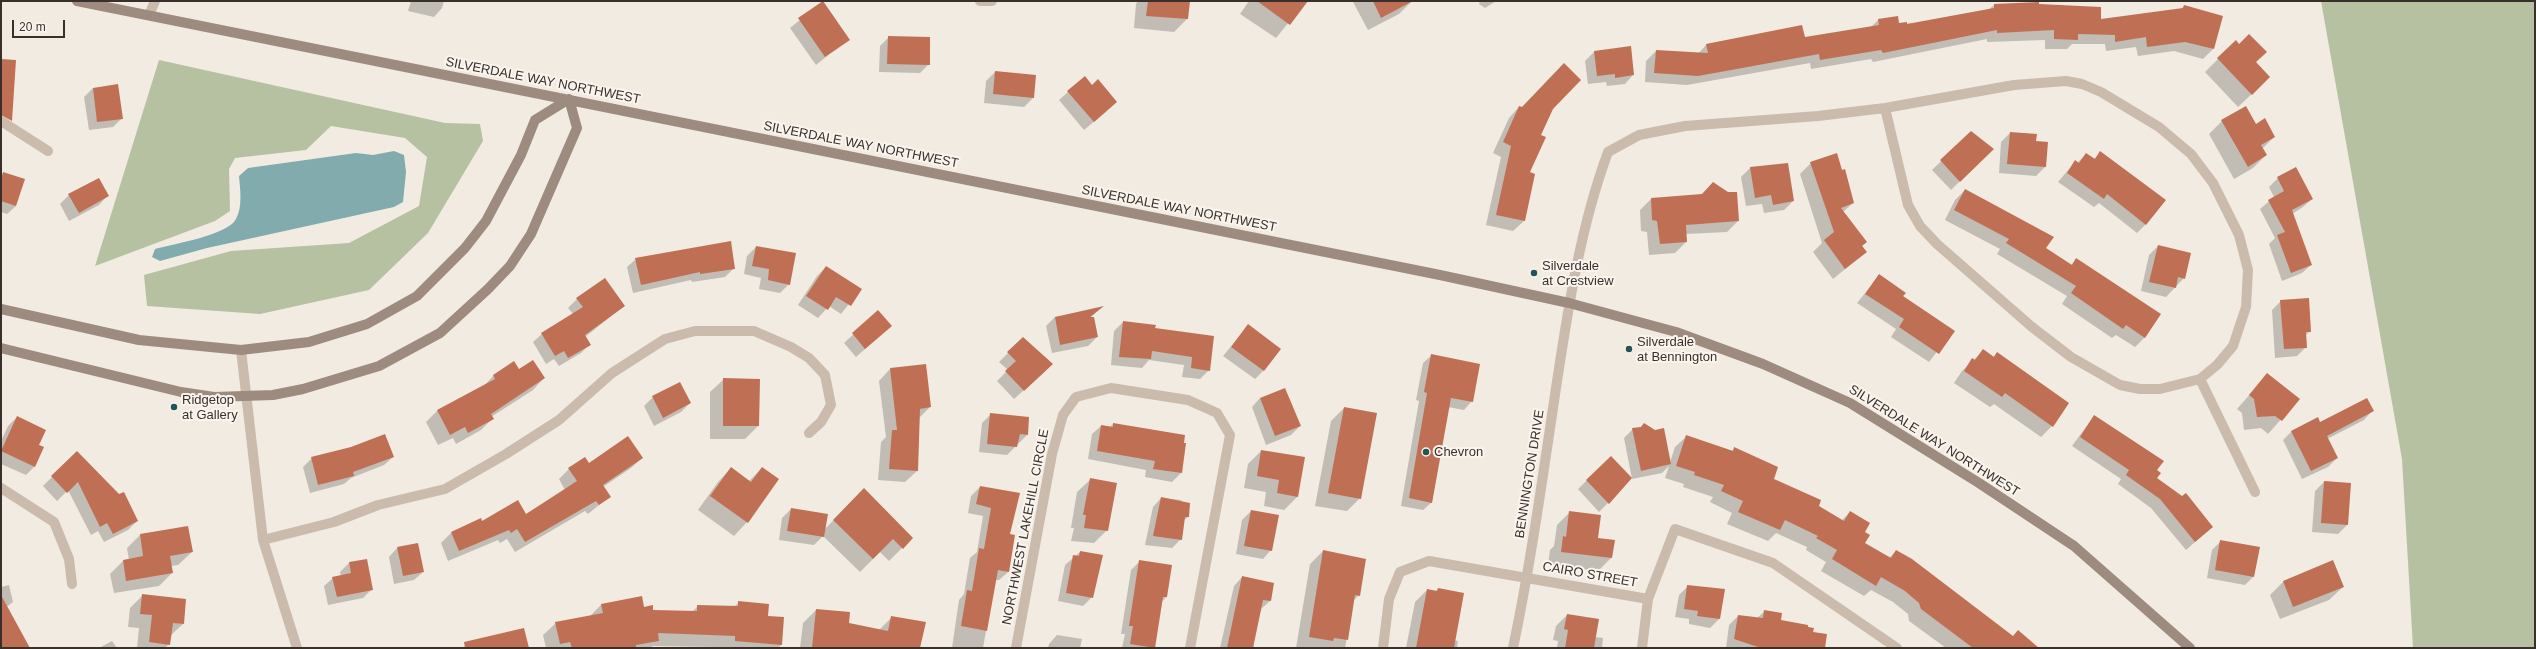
<!DOCTYPE html>
<style>
body{margin:0}
#map{position:relative;width:2536px;height:649px;overflow:hidden;background:#f2ebe1;font-family:Helvetica,sans-serif}
canvas{display:block}
.frame{position:absolute;inset:0;border:2px solid #39302c;pointer-events:none}
.scale{position:absolute;left:12px;top:20px;width:53px;height:18px;box-sizing:border-box;border:2px solid #39302c;border-top:0;padding-left:5px;font-size:12px;line-height:14px;white-space:nowrap;color:#39302c;-webkit-text-stroke:3px #faf4ee;paint-order:stroke}
</style>
<div id="map">
<canvas width="2536" height="649"></canvas>
<div class="frame"></div>
<div class="scale">20 m</div>
</div>
<script>
const g = document.querySelector('canvas').getContext('2d');
g.lineJoin = 'round';
function paint(path, color) { g.fillStyle = color; g.fill(path, 'evenodd'); }
function trace(path, color, width, dash) { g.strokeStyle = color; g.lineWidth = width; g.lineCap = dash ? 'butt' : 'round'; g.setLineDash(dash || []); g.stroke(path); }
function drawText(font, color, halo, rows, align = 'center') {
  g.font = font + ' Helvetica,sans-serif'; g.lineWidth = 4; g.setLineDash([]); g.textBaseline = 'middle'; g.strokeStyle = halo; g.fillStyle = color; for (const [text, x, y, turn = 0] of rows) {
    g.save(); g.translate(x, y); g.rotate((+turn || 0) * Math.PI / 180); g.textAlign = isNaN(turn) ? turn : align; if (halo) g.strokeText(text, 0, 0); g.fillText(text, 0, 0); g.restore();
  }
}
const green = new Path2D(`
 M2321 1H2535V648H2413L2402 459Z
 M159 60 445 123 480 124 483 141 428 233 369 290 260 314 147 306 144 275 231 251 349 243 419 206 427 157 405 138 331 126 306 150 235 158 229 169 230 211 215 221 95 266Z`);
const water = new Path2D(`
 M394 151 404 155 406 172 403 202 394 207 207 248 160 261 152 257 155 249C173 244 228 235 236 219 243 206 240 189 239 176L248 168 356 153 373 155Z`);
const shadow = new Path2D(`
 M411 1H444L442 8 434 17 408 11Z
 M1138 1H1189L1187 19 1174 32 1134 28 1136 4Z
 M1249 1H1297L1303 5 1276 38 1240 14Z
 M1355 1H1412L1399 14 1368 30 1353 2Z
 M1480 1H1496L1485 8 1479 4Z
 M822 2 848 39 816 65 790 28Z
 M2038 3V5L2100 20 2181 9 2184 6 2213 49 2203 59 2174 51 2138 56 2136 47 2106 51 2105 44H2072L2067 49H2045V40L1987 42V39L1873 62 1871 59 1811 69 1810 63 1687 85 1645 82 1646 61 1656 51 1698 54 1706 45 1804 38 1871 27 1878 20 1897 17 1898 24 1925 23 1988 10 1994 5Z
 M889 37 929 64 920 73 879 72 880 46Z
 M1631 48 1633 75 1625 84 1607 86 1606 82 1588 84 1585 61 1594 52Z
 M2218 59 2255 62 2256 90 2238 107 2205 72Z
 M995 72 1033 98 1024 107 984 103 986 81Z
 M93 88 122 118 113 127 89 130 84 97Z
 M1068 92 1107 111 1084 130 1059 100Z
 M1519 107 1552 108 1540 135 1528 173 1534 174 1524 221 1513 231 1486 225 1501 157 1493 153 1509 118Z
 M2222 121 2255 125 2274 137 2262 149 2266 155 2253 168 2234 179 2209 134Z
 M1971 132 1992 149 1951 190 1932 170Z
 M2010 133 2035 142 2047 143 2045 167 2036 176 1999 173 2001 142Z
 M2100 153 2146 224 2137 233 2099 203 2094 207 2058 182 2075 162 2077 163 2086 154 2094 159Z
 M1811 163 1853 203 1843 212 1866 252 1833 279 1813 252 1822 243 1800 174Z
 M1787 164 1793 201 1784 210 1764 213 1762 204 1746 206 1741 177 1750 168Z
 M2296 168 2312 199 2303 207 2292 214 2311 265 2302 273 2282 281 2269 244 2275 238 2260 209 2274 197 2269 187 2278 178Z
 M4 173 16 206 7 214 1 212V176Z
 M1965 190 2070 266 2077 259 2145 337 2135 347 2116 335 2112 338 2062 304 2067 296 1997 254 2000 249 1945 220 1955 200Z
 M69 195 107 196 99 205 69 221 60 204Z
 M1702 195 1738 221 1727 232 1686 234V242L1675 253 1649 255 1647 232 1641 231 1640 210 1651 199Z
 M2158 246 2184 278 2166 297 2141 291 2149 255Z
 M756 247 789 284 780 293 759 289 761 278 744 274 747 256Z
 M636 259 734 268 725 277 692 282 691 280 633 293 627 267Z
 M826 267 860 290 841 314 829 306 818 318 798 305 817 276Z
 M1879 276 1902 297 1953 331 1929 362 1891 337 1896 329 1857 303Z
 M577 299 624 306 585 337 590 344 581 353 559 366 554 359 546 364 533 342 542 334 573 314 568 308Z
 M2281 301 2310 331 2305 336 2306 347 2297 356 2275 358 2272 310Z
 M1101 308 1090 318 1097 337 1088 346 1052 353 1046 326 1055 317Z
 M878 312 882 334 856 357 844 343Z
 M1123 322 1154 329 1213 337 1209 370 1200 379 1182 377 1184 365 1149 360 1142 368 1111 365 1114 331Z
 M1248 326 1264 370 1255 379 1223 356Z
 M1023 338 1043 373 1014 399 997 381 1008 370 999 362Z
 M1983 351 1993 357 1997 353 2052 426 2041 437 1994 404 1990 407 1954 383 1962 371Z
 M1432 355 1472 401 1464 410 1448 407 1432 502 1423 510 1401 506 1419 401 1416 400 1423 363Z
 M514 363 518 370 544 378 533 390 491 417 492 419 481 430 456 444 453 438 438 445 426 422 437 411 483 387 493 376Z
 M925 365 930 407 918 419 917 471 905 482 878 480 881 442 886 437 879 381 890 369Z
 M2267 375 2299 399 2268 434 2261 428 2244 430 2242 413 2237 409Z
 M724 379 758 426 745 439H710V392Z
 M653 397 690 403 681 412 654 426 644 406Z
 M1260 398 1300 426 1291 435 1266 445 1252 407Z
 M1344 408 1360 498 1347 511 1315 506 1331 421Z
 M2372 411 2364 420 2327 439 2337 458 2328 467 2302 479 2283 440 2292 431Z
 M991 414 1027 435 1007 455 979 452 982 423Z
 M2094 416 2156 471 2155 479 2212 527 2186 550 2151 508 2118 484 2121 479 2072 446Z
 M17 417 38 445 34 467 26 475 1 464V441L8 426Z
 M1113 424 1181 473 1172 482 1145 477 1146 470 1088 459 1092 434 1101 426 1110 427Z
 M1644 424 1670 462 1675 447 1687 436 1732 451 1735 448 1773 479 1841 521 1850 512 1864 532V543L1889 558 1896 551 2013 637 2040 648H1946L1909 621 1908 614 1893 602 1871 590 1864 596 1821 571 1826 562 1806 550 1807 547 1776 533 1768 541 1727 524 1732 513 1710 502 1713 497 1683 487 1684 484 1665 478 1669 466 1662 473 1632 479 1624 438 1633 429 1640 428Z
 M1261 451 1297 497 1284 510 1264 506 1266 492 1244 488 1248 464Z
 M77 452 137 521 128 530 104 542 98 531 91 535 68 490 57 501 43 486Z
 M393 457 384 465 351 478 344 484 310 493 303 467 312 458Z
 M1611 457 1621 490 1599 512 1578 489Z
 M642 458 631 468 603 487 609 497 588 514 585 511 515 552 507 539 500 543 498 540 448 561 441 543 451 533 481 520 482 522 526 515 565 490 559 479 569 469Z
 M731 468 749 481 762 468 778 479 747 522 734 536 698 510 718 482Z
 M1091 479 1107 530 1094 543 1071 541 1074 528H1071L1077 492Z
 M2324 482 2347 525 2338 534 2312 532 2315 491Z
 M980 487 1009 535 1008 572 999 580H995L983 648H952L959 600 964 594 970 558 977 552 983 516 968 513 971 496Z
 M864 489 912 538 889 561 880 552 860 572 823 536 814 545 779 540 782 518 791 509 824 530Z
 M1161 498 1181 500 1188 517 1183 521 1181 539 1172 548 1145 545 1153 507Z
 M1251 511 1271 550 1263 559 1236 554 1242 520Z
 M1570 512 1597 539 1611 558 1598 571 1548 565 1550 550 1554 546 1557 525Z
 M140 535 192 552 178 565 171 566 172 573 159 586 114 593 110 574 124 560H129L127 548Z
 M2221 541 2254 576 2245 585 2207 578 2212 550Z
 M397 548 423 572 414 580 394 584 389 557Z
 M1323 551 1359 595 1353 601 1345 648H1296L1310 564Z
 M1080 552 1092 597 1083 606 1058 601 1065 565Z
 M366 560 372 589 363 598 328 605 324 586 333 578 341 576 340 572 349 563Z
 M1140 561 1166 597 1161 603 1154 647 1122 648 1125 634H1121L1131 570Z
 M2332 562 2343 587 2329 600 2280 619 2270 595 2283 582Z
 M1242 577 1270 601 1261 609 1253 646 1257 648H1220L1234 586Z
 M9 585 13 602 1 611V587Z
 M1688 586 1719 619 1710 628 1689 624V619L1675 617 1679 595Z
 M1438 589 1454 640 1458 641 1457 648H1406L1415 602 1427 590 1436 591Z
 M143 595 183 624 170 636 169 644 165 648H137L139 628 128 627 130 608Z
 M739 602 767 617 781 645 778 648 653 646 650 648H546L543 635 556 623 590 616 601 605 653 611 692 612 698 606 734 607Z
 M816 610 848 624 879 630 892 617 919 648H800L803 623Z
 M1765 611 1780 621 1807 628 1824 648H1726L1729 625 1738 616 1757 618Z
 M1567 615 1595 637 1603 638 1602 648H1557L1558 641 1553 640 1556 626Z
 M1057 635 1082 639 1080 648H1048L1049 644Z
 M112 641 117 648H99Z`);
const building = new Path2D(`
 M823 1 850 40 825 57 798 18Z
 M1148 1H1190L1188 19 1146 16Z
 M1257 1H1308L1290 25Z
 M1373 1H1413L1381 18Z
 M2039 2V4L2101 7V19L2183 8 2184 5 2223 16 2214 49 2185 42 2147 47 2146 37 2115 42V35L2078 34V40L2054 39V30L1997 33V30L1883 53 1881 50 1820 60 1819 54 1698 76 1654 73 1656 50 1708 53 1706 44 1802 25 1805 37 1879 25 1878 19 1898 16 1899 23 1907 22V24L1994 8V4Z
 M2249 34 2267 52 2256 62 2270 77 2252 95 2217 58 2236 40 2239 44Z
 M888 36 930 37V65L887 64Z
 M1631 46 1634 75 1615 78V74L1597 76 1594 51Z
 M1 59 16 60 12 121 1 115Z
 M1564 63 1581 80 1553 109 1541 135 1546 137 1530 172 1535 174 1525 221 1496 215 1511 146 1503 142 1519 106 1522 107Z
 M995 71 1036 75 1034 98 993 94Z
 M1085 76 1092 85 1098 79 1117 102 1094 122 1067 91Z
 M118 84 123 119 97 122 93 88Z
 M2246 106 2256 124 2265 118 2275 137 2261 145 2267 155 2248 167 2221 120Z
 M1971 131 1994 149 1960 182 1940 160Z
 M2010 132 2037 134 2036 141 2048 142 2046 167 2007 164Z
 M2100 151 2166 200 2146 225 2107 194 2104 199 2067 173 2075 160 2079 163 2086 153 2095 159Z
 M1837 153 1842 170 1845 169 1854 203 1841 208 1867 242 1862 246 1867 252 1845 269 1824 240 1834 232 1810 162Z
 M1788 163 1794 201 1773 205 1771 195 1755 198 1750 167Z
 M2296 167 2313 199 2292 210 2312 265 2291 273 2277 235 2285 232 2268 200 2284 191 2277 177Z
 M3 172 25 179 16 206 1 201V179Z
 M99 178 109 196 79 213 68 194Z
 M1713 182 1728 192H1737L1739 221 1686 225 1687 242 1660 244 1657 221 1652 220 1651 198 1702 194Z
 M1965 189 2054 237 2046 248 2072 265 2076 258 2161 314 2145 338 2126 325 2123 329 2071 293 2076 286 2006 243 2009 239 1954 210Z
 M731 241 735 269 700 274V272L641 285 635 258Z
 M2158 245 2191 253 2185 279 2178 277 2176 288 2149 282Z
 M756 246 796 253 790 285 768 280 769 269 752 266Z
 M826 266 862 289 851 306 836 297 828 310 806 296Z
 M1879 274 1906 293 1903 296 1955 331 1939 354 1899 327 1904 319 1865 294Z
 M605 278 625 306 585 335 591 345 568 358 564 351 555 356 541 333 583 307 576 298Z
 M2309 298 2311 332H2306L2307 348 2284 349 2280 300Z
 M1104 306 1090 317H1094L1098 337 1060 345 1055 317Z
 M878 310 892 326 865 349 852 333Z
 M1123 321 1156 325 1155 328 1214 336 1210 371 1191 368 1192 357 1152 351 1151 359 1119 357Z
 M1248 324 1281 349 1264 371 1231 347Z
 M1023 337 1053 364 1024 391 1005 371 1016 361 1007 352Z
 M1983 349 1994 357 1997 352 2069 403 2053 427 2005 393 2002 397 1964 371 1972 358 1975 360Z
 M1431 354 1480 364 1473 402 1451 398 1432 503 1409 498 1427 393 1424 392Z
 M533 360 545 378 491 414 494 419 468 433 465 427 450 435 437 410 495 379 493 375 514 361 519 369Z
 M926 364 931 407 920 409 918 471 889 469 892 430H897L890 368Z
 M2267 373 2300 399 2282 421 2275 416 2257 417 2254 399 2249 395Z
 M723 378 760 379 759 426H723Z
 M680 382 691 403 663 418 652 396Z
 M1285 388 1301 426 1275 436 1260 398Z
 M2367 398 2374 411 2327 436 2338 458 2311 471 2291 431 2318 417 2320 422Z
 M1344 407 1377 413 1361 499 1328 493Z
 M990 413 1029 417 1028 435 1020 434 1017 447 987 444Z
 M2094 415 2164 461 2157 470 2161 473 2157 478 2182 496 2186 493 2213 527 2195 542 2160 499 2126 475 2129 470 2080 437Z
 M17 416 46 430 39 445 44 447 35 467 1 451Z
 M1113 423 1185 435 1184 443H1186L1182 473 1153 469 1155 461 1097 451 1101 425 1113 427Z
 M1644 423 1655 430 1664 428 1671 464 1641 471 1632 428 1641 427Z
 M385 434 394 457 353 472 354 476 318 485 311 457 351 447Z
 M1686 435 1733 451 1734 447 1778 467 1774 479 1821 500 1819 506 1844 521 1850 511 1870 523 1865 532 1870 535 1865 543 1891 558 1896 550 1912 559 2013 636 2018 630 2039 648H1973L1921 609 1919 603 1905 591 1881 577 1876 586 1832 559 1837 550 1816 538 1818 536 1785 520 1780 530 1738 512 1743 501 1721 491 1724 485 1694 475 1695 472 1676 466Z
 M628 436 643 458 603 485 611 497 599 505 596 501 525 542 517 529 511 533 509 530 459 551 451 532 481 518 482 521 518 500 526 514 577 481 568 468 585 457 589 463Z
 M1261 450 1305 457 1298 497 1277 493 1279 480 1257 476Z
 M77 451 119 494 124 492 138 521 113 534 107 523 100 527 78 482 67 493 51 476Z
 M1611 456 1632 478 1609 504 1586 480Z
 M731 467 751 482 762 467 779 479 748 523 710 496Z
 M1090 478 1117 483 1108 531 1084 528 1086 515H1083Z
 M2324 481 2351 483 2348 525 2321 523Z
 M980 486 1020 493 1010 534 1015 535 1009 572 998 570 987 631 961 626 967 590 972 591 979 548 984 549 991 508 976 504Z
 M864 488 913 538 903 549 893 539 873 559 833 520Z
 M1161 497 1190 503 1189 517H1185L1182 540 1153 536Z
 M791 508 828 514 824 537 787 531Z
 M1251 510 1279 515 1272 551 1244 546Z
 M1569 511 1601 515 1598 538 1615 540 1612 558 1561 552 1563 536 1566 537Z
 M188 526 193 552 170 556 173 573 126 581 123 560 143 556 140 534Z
 M2220 540 2260 547 2254 577 2215 570Z
 M418 543 424 572 403 576 397 547Z
 M1323 550 1366 559 1360 596 1355 595 1348 640 1334 638 1333 641 1309 637Z
 M1080 551 1103 555 1093 598 1066 593 1073 555 1079 556Z
 M367 559 373 590 337 597 332 577 351 573 349 562Z
 M1139 560 1172 565 1167 597H1163L1155 648 1130 644 1133 626H1129Z
 M2333 560 2344 587 2293 607 2283 581Z
 M1242 576 1274 583 1271 601 1263 600 1253 648H1227Z
 M1687 585 1725 589 1720 619 1697 616 1698 611 1684 609Z
 M1438 588 1464 593 1454 648H1416L1427 589 1437 591Z
 M142 594 186 599 184 624 173 623 170 645 149 642 152 615 140 614Z
 M1 595 30 648H1Z
 M642 596 644 607 653 605V610L697 611V605L738 606V601L769 604 768 616 784 617 782 645 735 641V636L658 633 659 641 636 645V648H572L570 642 560 644 555 622 603 613 601 604Z
 M816 609 850 612 849 623 888 631 891 616 926 622 920 648H812Z
 M1764 610 1782 613 1781 620 1808 625V627L1814 628 1813 632 1827 634 1825 648H1761L1734 639 1738 615 1763 618Z
 M1567 614 1599 619 1594 648H1565L1568 630 1564 629Z
 M524 628 529 648H465L464 642Z`);
const street = new Path2D(`
 M980 1H992
 M149 15 155 1
 M1 121 48 151
 M241 350 263 540 297 648
 M2200 379 2255 492
 M1 488 54 522 69 559 72 584
 M263 540 334 522 378 505 445 489 506 454 559 420 612 373 665 339 695 331H754L791 347 809 358 825 375 831 405 821 422 809 433
 M1016 648 1052 454 1063 415 1076 397 1111 388 1188 400 1217 413 1230 435 1190 648
 M1383 648 1389 599 1400 572 1429 561 1648 599
 M1513 648C1531 562 1543 475 1556 388 1568 309 1580 228 1608 152L1639 135 1685 126 1818 116 1885 108 2014 85 2066 81 2082 84 2101 92 2159 127 2191 154 2213 183 2239 235 2248 270 2246 307 2233 346 2217 365 2200 379 2160 389H2140L2120 385 2071 357 2032 327 1937 244 1920 226 1908 205 1885 108
 M1642 648 1648 599 1675 529 1773 563 1897 648`);
const secondary = new Path2D(`
 M77 1 1440 275 1569 303 1676 332 1763 364 1850 403 1979 483 2074 546 2190 648
 M1 309 139 340 241 350 309 342 367 324 417 296 465 248 486 221 521 155 535 120 569 99
 M1 348 181 392 214 397 273 395 303 389 379 366 440 333 488 289 510 266 531 234 577 128 569 99`);
const markers = [
 [1534,273,4,"#235458"],
 [1629,349,4,"#235458"],
 [174,407,4,"#235458"],
 [1426,452,4,"#235458"]
];
const streetNames = [
 ["SILVERDALE WAY NORTHWEST",543,81,11],
 ["SILVERDALE WAY NORTHWEST",861,145,11],
 ["SILVERDALE WAY NORTHWEST",1179,209,11],
 ["SILVERDALE WAY NORTHWEST",1934,441,32],
 ["BENNINGTON DRIVE",1530,474,-81],
 ["NORTHWEST LAKEHILL CIRCLE",1026,527,-79],
 ["CAIRO STREET",1590,575,10]
];
const poiNames = [
 ["Silverdale",1542,266],
 ["at Crestview",1542,281],
 ["Silverdale",1637,342],
 ["at Bennington",1637,357],
 ["Ridgetop",182,400],
 ["at Gallery",182,415],
 ["Chevron",1434,452]
];
paint(green, '#b6c1a2');
paint(water, '#82abae');
paint(shadow, '#0003');
paint(building, '#bf6f53');
trace(street, '#cabbad', 10);
trace(secondary, '#9e8b7f', 10);
for (const [x, y, r, color] of markers) { const dot = new Path2D(); dot.arc(x, y, r, 0, 2 * Math.PI); g.fillStyle = color; g.fill(dot); trace(dot, '#faf4ee', 1.5); }
drawText('13px', '#39302c', '#faf4ee', streetNames);
drawText('13px', '#39302c', '#faf4ee', poiNames, 'left');
</script>
